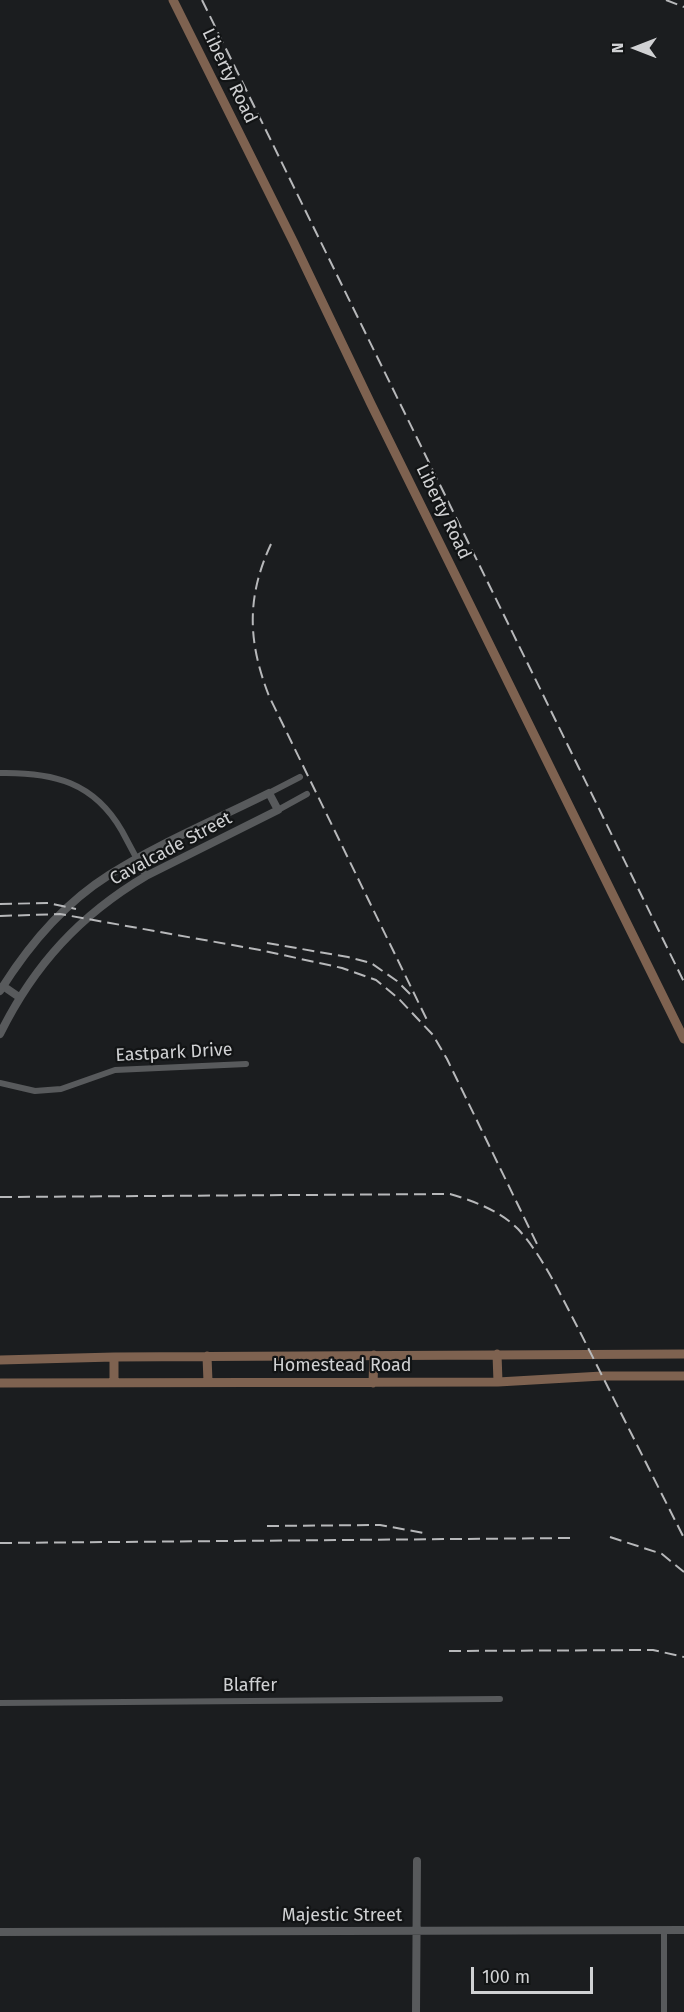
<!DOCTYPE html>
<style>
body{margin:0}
#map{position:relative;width:684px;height:2012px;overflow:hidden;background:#1b1d1f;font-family:"Fira Sans",sans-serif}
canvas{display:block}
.north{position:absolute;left:606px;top:18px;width:60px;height:60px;-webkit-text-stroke:4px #121415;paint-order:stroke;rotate:270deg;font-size:16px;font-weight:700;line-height:24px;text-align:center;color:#d0d1d3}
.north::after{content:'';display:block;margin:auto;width:21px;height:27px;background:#d0d1d3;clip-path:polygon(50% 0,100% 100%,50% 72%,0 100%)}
.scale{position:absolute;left:471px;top:1967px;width:122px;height:27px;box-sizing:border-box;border:3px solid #d0d1d3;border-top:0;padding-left:8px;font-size:18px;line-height:21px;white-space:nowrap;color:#d0d1d3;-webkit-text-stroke:4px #121415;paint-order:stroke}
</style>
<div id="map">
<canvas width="684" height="2012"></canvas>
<div class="north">N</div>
<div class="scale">100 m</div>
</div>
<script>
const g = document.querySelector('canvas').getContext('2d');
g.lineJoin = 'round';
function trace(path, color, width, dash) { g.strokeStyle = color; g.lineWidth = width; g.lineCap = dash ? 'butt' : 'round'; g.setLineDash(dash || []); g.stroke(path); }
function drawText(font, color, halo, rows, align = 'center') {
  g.font = font + ' "Fira Sans",sans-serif'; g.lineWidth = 4.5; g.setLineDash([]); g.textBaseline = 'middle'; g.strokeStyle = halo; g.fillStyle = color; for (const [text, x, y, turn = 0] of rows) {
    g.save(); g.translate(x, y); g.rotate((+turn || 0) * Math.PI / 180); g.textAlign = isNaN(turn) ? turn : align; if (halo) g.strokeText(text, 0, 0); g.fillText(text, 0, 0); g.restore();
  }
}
const minor = new Path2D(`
 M0 773C53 772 94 782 122 831 130 846 138 861 146 876
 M269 793 300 777
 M278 810 307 794
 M0 1083 35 1091 61 1089 115 1070 246 1064
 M0 1703 500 1699
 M664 1930V2012`);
const tertiary = new Path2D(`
 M3 986 19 997
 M0 991C28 946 63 904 109 875 157 844 217 819 269 793L278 810 146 876C80 915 34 965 0 1034
 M0 1932 684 1930
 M416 2012 417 1861`);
const secondary = new Path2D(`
 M173 0 294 243 371 404 684 1039
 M497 1354 498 1382
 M207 1356 208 1382
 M114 1357V1382
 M0 1360 114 1357 684 1354
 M0 1383 498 1382 602 1376H684
 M373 1383 374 1355`);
const rail = new Path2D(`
 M202 0 684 982
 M666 0 684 7
 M271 544C246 598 248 642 269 696L428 1022
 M0 904 48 903 76 909
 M0 916 60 914 260 950 342 968 376 980 398 998 433 1035 447 1059 537 1244
 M267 943 348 957 371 963 397 981 410 994
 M0 1197 450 1194C474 1201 500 1211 518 1229 543 1256 562 1298 579 1330 614 1399 649 1469 684 1538
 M267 1526 380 1525 424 1533
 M610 1537 662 1554 684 1572
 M0 1543 572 1538
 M449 1651 653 1650 684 1657`);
const streetNames = [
 ["Liberty Road",229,76,64],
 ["Liberty Road",443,512,64],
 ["Cavalcade Street",171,849,-28],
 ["Eastpark Drive",174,1053,-3],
 ["Homestead Road",342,1366],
 ["Blaffer",250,1686],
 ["Majestic Street",342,1916]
];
trace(minor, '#585a5c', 6);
trace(tertiary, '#585a5c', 8);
trace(secondary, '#7e6250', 9);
trace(rail, '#b7b8ba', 2, [12, 6]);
drawText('18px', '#d0d1d3', '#121415', streetNames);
</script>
